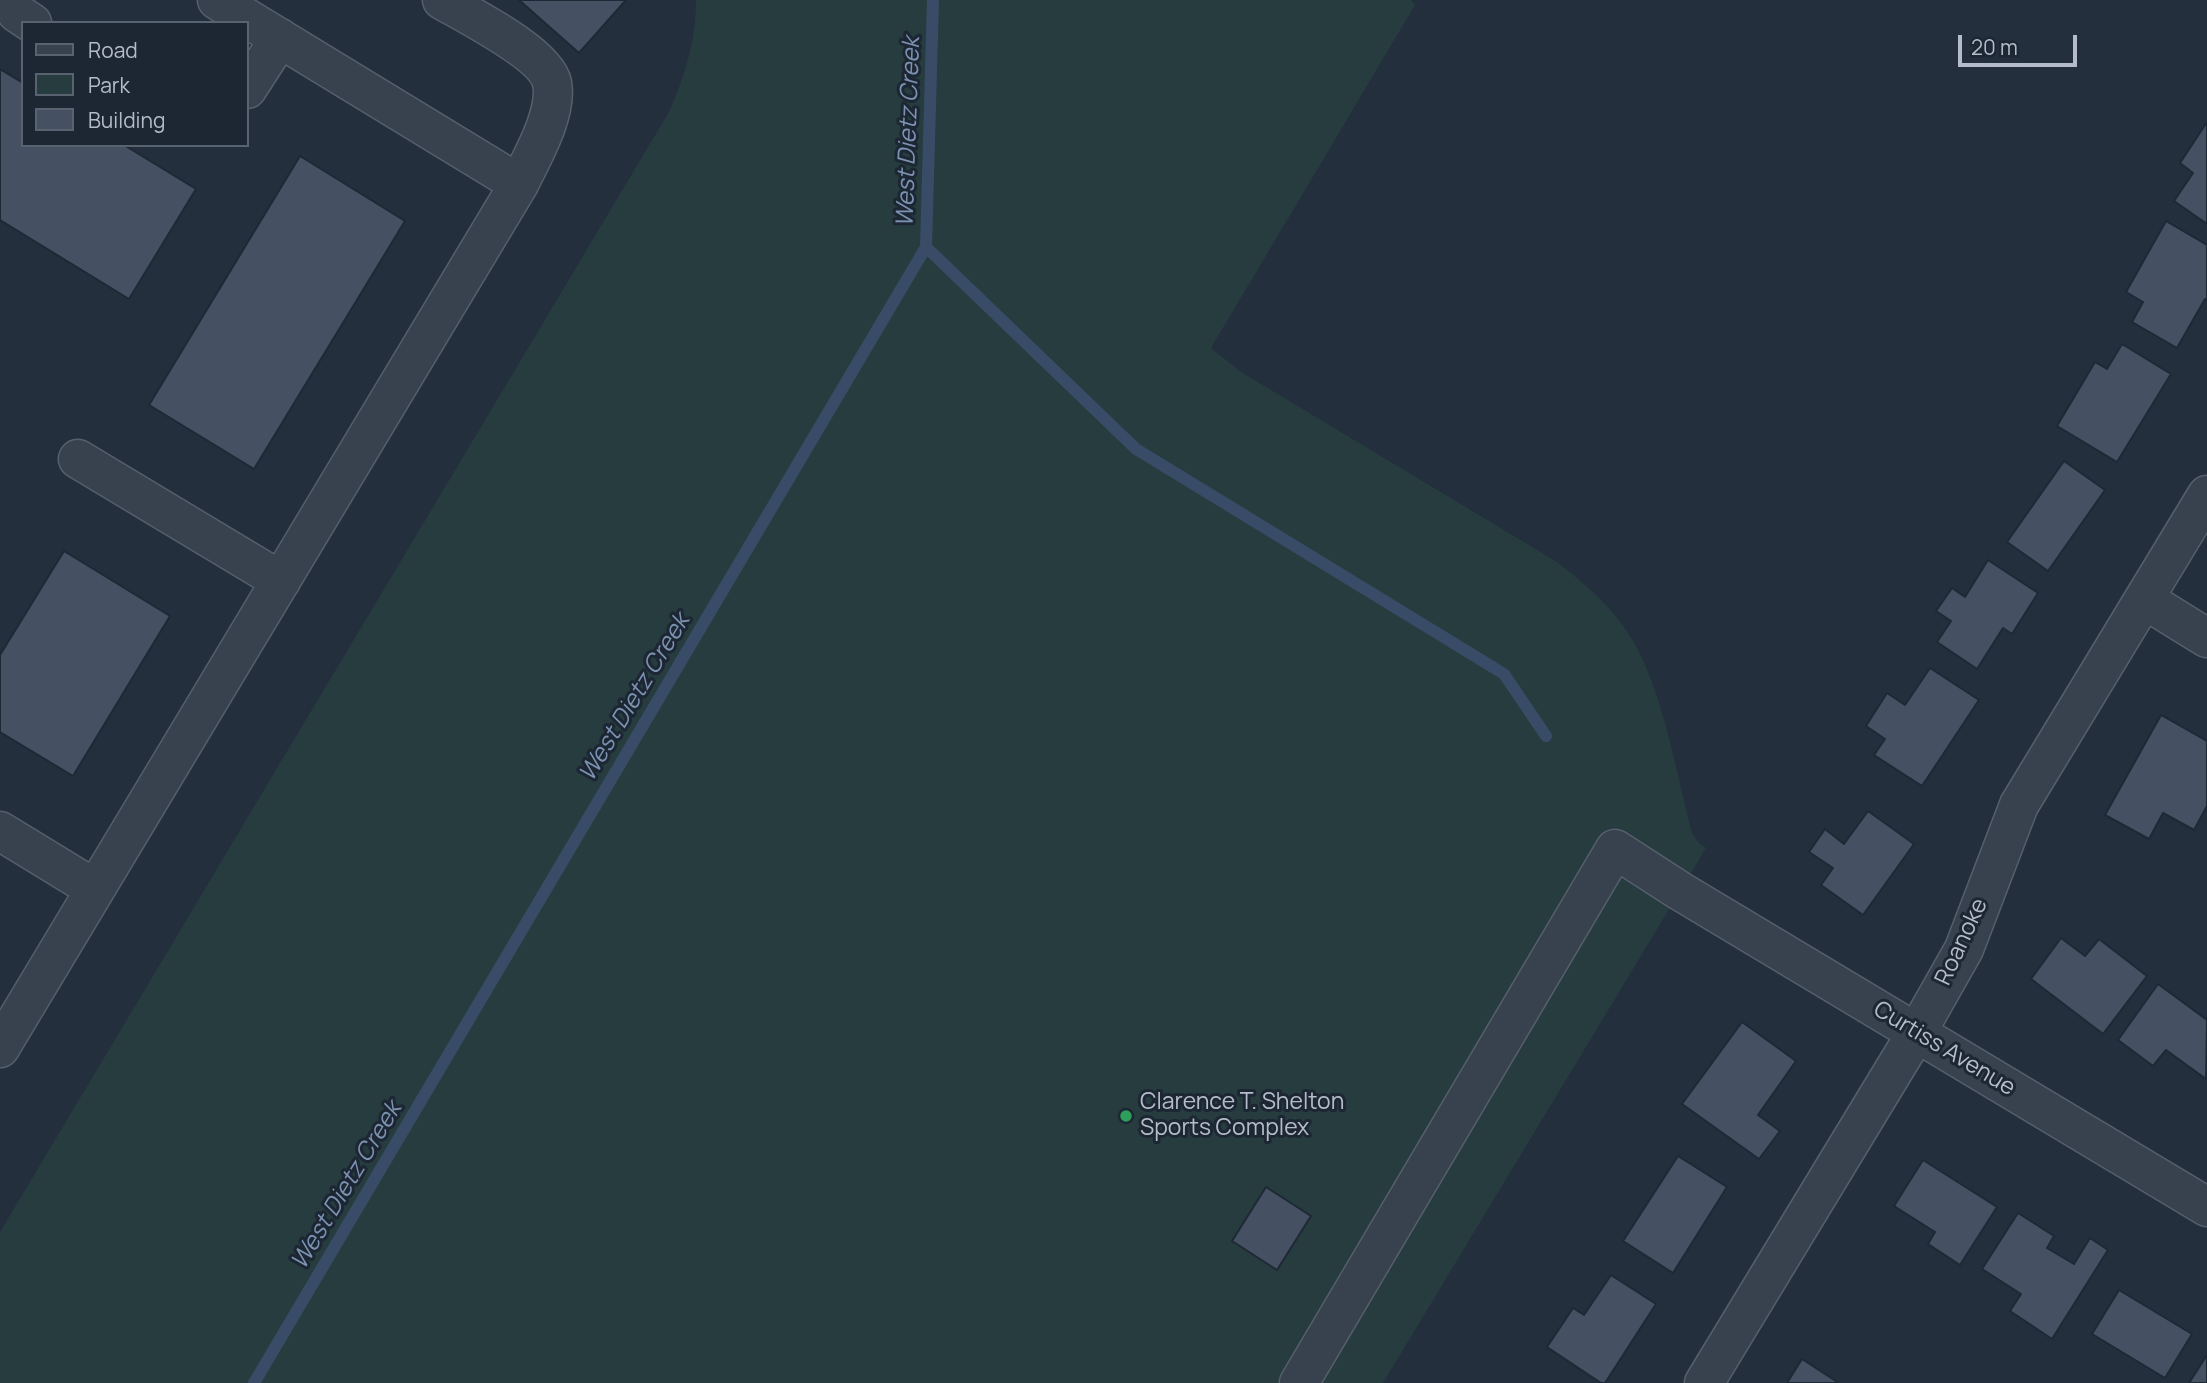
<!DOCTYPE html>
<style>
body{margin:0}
#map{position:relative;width:2207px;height:1383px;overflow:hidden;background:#242f3e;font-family:Manrope,sans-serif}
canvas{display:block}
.legend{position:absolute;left:21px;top:21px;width:228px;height:126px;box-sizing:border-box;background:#1d2633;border:2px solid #59626f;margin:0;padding:9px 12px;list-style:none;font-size:21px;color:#b4bcc9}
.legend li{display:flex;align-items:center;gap:14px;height:35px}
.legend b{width:35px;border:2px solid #59626f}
.scale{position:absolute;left:1958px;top:35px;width:119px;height:32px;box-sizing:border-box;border:4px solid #b4bcc9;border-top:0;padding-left:9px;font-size:21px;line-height:24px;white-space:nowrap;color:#b4bcc9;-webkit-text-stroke:5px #1d2633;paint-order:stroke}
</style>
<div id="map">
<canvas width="2207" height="1383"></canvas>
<ul class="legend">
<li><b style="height:9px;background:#38414e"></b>Road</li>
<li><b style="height:19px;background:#263c3f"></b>Park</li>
<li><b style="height:19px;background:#455162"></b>Building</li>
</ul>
<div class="scale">20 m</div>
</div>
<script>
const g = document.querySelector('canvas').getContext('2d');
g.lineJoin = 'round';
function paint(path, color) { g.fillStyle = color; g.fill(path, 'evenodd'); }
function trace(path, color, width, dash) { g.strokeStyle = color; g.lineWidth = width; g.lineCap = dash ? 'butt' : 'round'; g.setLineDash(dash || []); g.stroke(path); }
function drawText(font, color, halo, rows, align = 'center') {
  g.font = font + ' Manrope,sans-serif'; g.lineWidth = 6; g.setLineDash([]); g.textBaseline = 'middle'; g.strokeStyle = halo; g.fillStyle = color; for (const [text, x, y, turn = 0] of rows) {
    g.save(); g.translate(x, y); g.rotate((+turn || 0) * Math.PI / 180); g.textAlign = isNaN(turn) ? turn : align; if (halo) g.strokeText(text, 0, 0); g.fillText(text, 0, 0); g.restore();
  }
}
const green = new Path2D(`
 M696 0H1411L1415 5 1211 348 1241 372 1557 562C1588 586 1618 612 1637 648 1664 698 1677 776 1692 833L1699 843 1706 848 1383 1383H0V1232L669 112C685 76 696 40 696 0Z`);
const stream = new Path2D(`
 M926 247 1136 449 1504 674 1546 736
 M254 1383 926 247 933 0`);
const building = new Path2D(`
 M519 0H626L579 53Z
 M0 69 23 83V145H124L196 189 129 299 0 220Z
 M2207 122V224L2174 201 2193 173 2180 163Z
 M300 156 405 221 254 469 149 405Z
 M2166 221 2207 245V301L2205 299 2177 348 2132 322 2143 302 2126 292Z
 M2122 344 2171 374 2117 462 2057 426 2095 362 2107 369Z
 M2064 461 2105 490 2048 571 2007 542Z
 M64 551 170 616 73 776 0 732V655Z
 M1988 560 2038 593 2012 634 2003 628 1977 669 1937 642 1951 621 1936 611 1952 588 1965 597Z
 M1930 668 1979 700 1922 786 1874 755 1885 739 1866 726 1887 693 1905 705Z
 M2161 715 2207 741V806L2194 830 2163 813 2149 839 2105 815Z
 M1868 811 1914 844 1863 915 1821 885 1833 868 1809 852 1825 829 1844 844Z
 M2061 938 2085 956 2099 939 2147 976 2103 1034 2031 979Z
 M2158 984 2207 1020 2206 1079 2166 1050 2153 1066 2118 1040Z
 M1742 1022 1796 1061 1758 1115 1780 1131 1759 1159 1682 1104Z
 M1678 1156 1727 1187 1673 1273 1623 1241Z
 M1923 1160 1997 1207 1960 1265 1928 1244 1935 1232 1894 1206Z
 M1266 1187 1311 1216 1277 1270 1232 1241Z
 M2018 1213 2054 1236 2047 1248 2074 1264 2090 1238 2108 1250 2052 1339 2010 1311 2021 1294 1982 1269Z
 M1611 1275 1656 1304 1605 1383H1601L1547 1347 1573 1308 1584 1315Z
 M2119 1290 2192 1334 2165 1378 2092 1334Z
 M2207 1355V1383H2189Z
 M1802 1359 1839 1383H1787Z`);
const minor = new Path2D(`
 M7 0 17 13 32 23
 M217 0 519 184
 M247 89 280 38
 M78 459 281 581
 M2144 599 2207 638
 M0 831 95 889
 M0 1048 519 184C532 157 558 113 552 83 546 54 468 15 442 0
 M1299 1383 1615 849 1680 891 2207 1207
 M1704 1383 1917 1032 1964 949 2019 805 2207 495`);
const markers = [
 [1126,1116,7,"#2e9e5b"]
];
const streetNames = [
 ["Roanoke",1962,942,-65],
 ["Curtiss Avenue",1944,1049,31]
];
const poiNames = [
 ["Clarence T. Shelton",1140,1103],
 ["Sports Complex",1140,1129]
];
const waterNames = [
 ["West Dietz Creek",909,132,-88],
 ["West Dietz Creek",635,698,-59],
 ["West Dietz Creek",347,1186,-59]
];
paint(green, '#263c3f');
trace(stream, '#394c67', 12);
paint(building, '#455162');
trace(building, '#1f2835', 2);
trace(minor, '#565f6c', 41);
trace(minor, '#38414e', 38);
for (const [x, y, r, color] of markers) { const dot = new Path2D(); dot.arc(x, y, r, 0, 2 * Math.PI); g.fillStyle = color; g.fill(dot); trace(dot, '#1d2633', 2.5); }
drawText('23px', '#b4bcc9', '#1d2633', streetNames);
drawText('23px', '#b4bcc9', '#1d2633', poiNames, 'left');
drawText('italic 24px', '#7c92b1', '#1d2633', waterNames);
</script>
